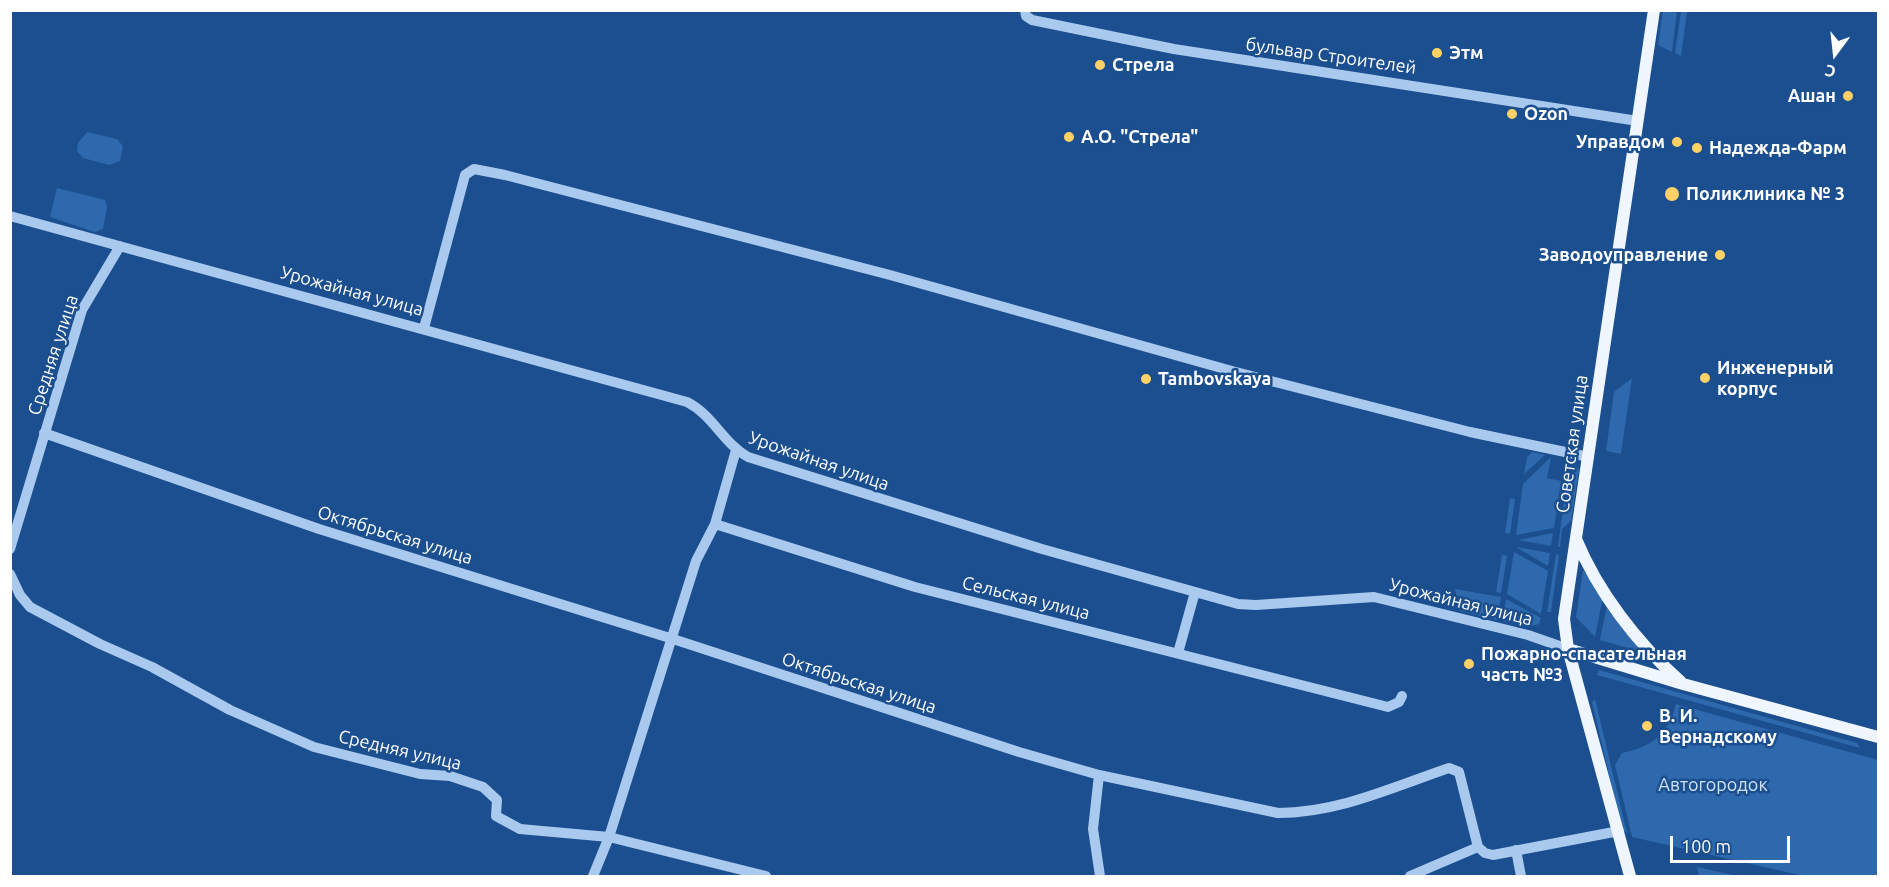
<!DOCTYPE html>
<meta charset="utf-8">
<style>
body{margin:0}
#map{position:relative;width:1889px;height:887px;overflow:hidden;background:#1b4f8f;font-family:Ubuntu,sans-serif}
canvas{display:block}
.frame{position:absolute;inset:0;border:12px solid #fff;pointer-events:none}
.north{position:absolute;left:1805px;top:24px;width:60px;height:60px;-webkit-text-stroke:4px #1b4f8f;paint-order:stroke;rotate:195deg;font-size:16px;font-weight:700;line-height:24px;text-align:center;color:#fff}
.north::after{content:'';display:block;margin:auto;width:21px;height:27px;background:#fff;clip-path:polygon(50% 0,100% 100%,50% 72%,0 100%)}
.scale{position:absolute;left:1670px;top:836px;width:120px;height:27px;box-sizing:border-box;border:3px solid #fff;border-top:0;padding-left:8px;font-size:18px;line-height:21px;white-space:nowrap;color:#fff;-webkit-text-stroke:4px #1b4f8f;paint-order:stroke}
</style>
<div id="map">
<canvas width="1889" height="887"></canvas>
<div class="frame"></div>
<div class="north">С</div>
<div class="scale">100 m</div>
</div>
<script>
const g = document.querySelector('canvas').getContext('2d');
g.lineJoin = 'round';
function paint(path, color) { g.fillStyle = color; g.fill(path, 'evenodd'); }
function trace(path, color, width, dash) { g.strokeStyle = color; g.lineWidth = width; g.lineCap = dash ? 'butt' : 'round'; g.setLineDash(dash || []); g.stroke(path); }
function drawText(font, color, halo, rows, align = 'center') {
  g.font = font + ' Ubuntu,sans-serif'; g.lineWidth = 5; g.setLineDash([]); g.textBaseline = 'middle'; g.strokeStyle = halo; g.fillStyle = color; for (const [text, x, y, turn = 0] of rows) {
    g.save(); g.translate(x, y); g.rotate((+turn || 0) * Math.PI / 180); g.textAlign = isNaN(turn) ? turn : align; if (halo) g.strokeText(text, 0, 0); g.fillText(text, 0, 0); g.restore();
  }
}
const green = new Path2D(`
 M1663 11H1677L1672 52 1658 45Z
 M1681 11 1687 12 1681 56 1675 53Z
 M87 132 117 139 123 146 120 161 109 165 83 158 77 151 78 143Z
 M57 188 105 200 107 207 103 229 95 232 50 217Z
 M1632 378 1621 454 1606 451 1614 392Z
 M1532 452 1545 455 1524 474 1527 457Z
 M1551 457 1547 478 1561 481 1554 528 1516 535 1523 484Z
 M1575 465 1579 469 1571 521 1562 529 1560 547H1558L1566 487 1572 485Z
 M1510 498 1515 499 1510 534 1505 533Z
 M1553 533 1551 546 1518 540Z
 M1516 547 1550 553 1548 566Z
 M1514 552 1548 571 1541 614 1507 594Z
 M1556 554 1559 555 1551 612H1547Z
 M1502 555 1507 556 1501 593 1496 592Z
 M1583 570 1603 597 1595 637 1576 617Z
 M1455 589 1501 597 1497 620 1460 611Z
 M1506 599 1541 618 1539 624 1528 627 1502 621Z
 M1607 605 1642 652 1600 640Z
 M1599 670 1857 743 1860 748 1597 675Z
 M1595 699 1627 833 1622 829 1592 702Z
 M1676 704 1878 760V876H1804L1632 837 1615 765 1622 753C1652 747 1669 734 1676 704Z
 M1697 867 1738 876H1699Z`);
const minor = new Path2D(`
 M1025 10 1026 16 1032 20 1174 49 1638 121
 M10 216 687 402C713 415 723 443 748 457L1042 549 1238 604 1256 605 1374 597 1528 635 1568 649
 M424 328 465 175 474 169 505 175 890 275 1232 371 1470 432 1589 457
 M44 433 319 529 673 639 1019 752 1099 775 1278 813C1338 813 1393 787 1449 768L1459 772 1478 847 1485 853 1493 855 1619 831
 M736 450 715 524 915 587 1388 707 1399 702 1402 696
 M10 549 82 310 120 246
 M10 574 20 595 30 607 100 644 152 667 230 710 314 747 420 774 450 776 483 787 497 800 496 816 520 829 609 837 766 876
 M1178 653 1195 592
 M1099 775 1093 829 1100 876
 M1516 850 1521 876
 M593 876 609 837 696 561 715 524
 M1410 876 1478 847`);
const major = new Path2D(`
 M1576 539C1598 592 1637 643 1680 681
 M1568 649 1683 684 1878 737
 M1630 876 1568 649 1564 619 1654 10`);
const markers = [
 [1437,53,6,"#ffd166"],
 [1100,65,6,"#ffd166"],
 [1848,96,6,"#ffd166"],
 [1512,114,6,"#ffd166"],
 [1069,137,6,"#ffd166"],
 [1677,142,6,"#ffd166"],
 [1697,148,6,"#ffd166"],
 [1672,194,8,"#ffd166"],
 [1720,255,6,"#ffd166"],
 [1705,378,6,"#ffd166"],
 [1146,379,6,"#ffd166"],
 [1469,664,6,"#ffd166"],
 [1647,726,6,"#ffd166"]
];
const poiNames = [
 ["Этм",1449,53],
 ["Стрела",1112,65],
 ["Ашан",1836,96,"right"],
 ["Ozon",1524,114],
 ["А.О. \"Стрела\"",1081,137],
 ["Управдом",1665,142,"right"],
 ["Надежда-Фарм",1709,148],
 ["Поликлиника № 3",1686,194],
 ["Заводоуправление",1708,255,"right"],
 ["Инженерный",1717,368],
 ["корпус",1717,389],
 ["Tambovskaya",1158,379],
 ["Пожарно-спасательная",1481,654],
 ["часть №3",1481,675],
 ["В. И.",1659,716],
 ["Вернадскому",1659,737]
];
const streetNames = [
 ["бульвар Строителей",1331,56,8],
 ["Урожайная улица",352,291,15],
 ["Средняя улица",53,355,-72],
 ["Советская улица",1572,444,-82],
 ["Урожайная улица",819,461,19],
 ["Октябрьская улица",395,535,17],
 ["Сельская улица",1026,598,14],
 ["Урожайная улица",1461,602,14],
 ["Октябрьская улица",859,683,18],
 ["Средняя улица",400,750,13]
];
const parkNames = [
 ["Автогородок",1713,785]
];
paint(green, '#2e69ad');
trace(minor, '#a9c9ee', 10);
trace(major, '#f0f6ff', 12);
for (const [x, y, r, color] of markers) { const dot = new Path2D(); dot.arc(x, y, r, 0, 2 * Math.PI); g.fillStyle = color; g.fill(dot); trace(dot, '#1b4f8f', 2); }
drawText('bold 18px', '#fff', '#1b4f8f', poiNames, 'left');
drawText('18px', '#fff', '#1b4f8f', streetNames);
drawText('18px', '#cfe3fa', '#1b4f8f', parkNames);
</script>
